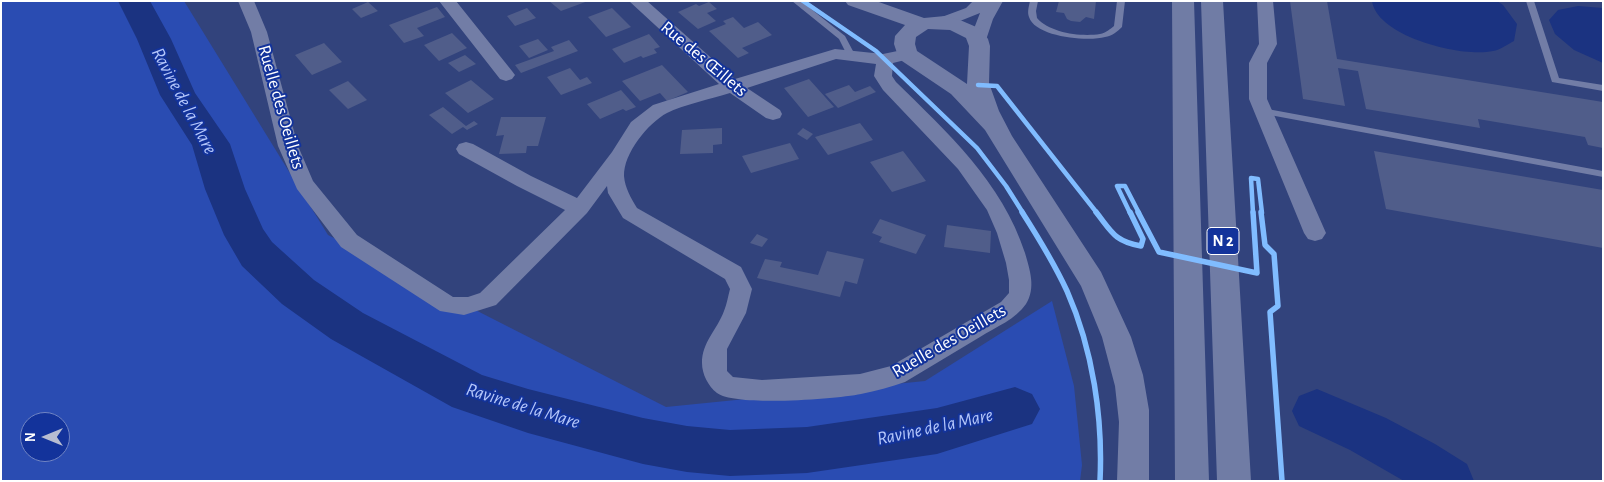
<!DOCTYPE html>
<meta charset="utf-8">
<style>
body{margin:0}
#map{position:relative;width:1604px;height:482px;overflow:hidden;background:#32437c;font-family:"Alegreya Sans",sans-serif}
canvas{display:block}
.frame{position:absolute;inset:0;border:2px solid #fff;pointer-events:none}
.north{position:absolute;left:20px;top:412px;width:50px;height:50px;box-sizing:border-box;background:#13339b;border:1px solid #7185c3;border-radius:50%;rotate:270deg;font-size:14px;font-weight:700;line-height:20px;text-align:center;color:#fff}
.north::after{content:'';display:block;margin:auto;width:18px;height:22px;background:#b7bdd1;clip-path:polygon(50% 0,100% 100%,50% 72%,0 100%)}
</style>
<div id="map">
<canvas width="1604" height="482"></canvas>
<div class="frame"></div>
<div class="north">N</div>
</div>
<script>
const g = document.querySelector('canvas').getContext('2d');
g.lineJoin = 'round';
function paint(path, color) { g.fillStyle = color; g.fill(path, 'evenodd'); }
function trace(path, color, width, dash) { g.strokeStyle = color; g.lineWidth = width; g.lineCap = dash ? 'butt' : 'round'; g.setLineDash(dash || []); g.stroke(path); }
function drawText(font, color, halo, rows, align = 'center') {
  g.font = font + ' "Alegreya Sans",sans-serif'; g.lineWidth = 4; g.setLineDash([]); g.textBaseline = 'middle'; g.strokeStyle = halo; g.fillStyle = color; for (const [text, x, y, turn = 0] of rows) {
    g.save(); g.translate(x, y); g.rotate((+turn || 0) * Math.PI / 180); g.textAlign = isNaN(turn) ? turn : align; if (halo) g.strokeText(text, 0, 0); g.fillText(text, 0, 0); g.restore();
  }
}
const green = new Path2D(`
 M1 1H184L328 235 666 407 925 381 1052 301 1074 386 1082 465 1080 481H1ZM30 422H60V452H30Z`);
const water = new Path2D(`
 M1372 1H1497L1503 5 1517 24 1514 41C1508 44 1500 50 1493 51 1463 58 1377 37 1372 1Z
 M1578 6 1603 8V63L1574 50 1555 34 1549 20 1558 10Z`);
const river = new Path2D(`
 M118 1H150L171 39 195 93 230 144 245 189 263 229 272 242 314 280 363 313 482 375 528 389 643 418 687 426 730 430 807 427 937 408 1015 387 1032 394 1040 409 1032 424 937 454 807 473 730 476 687 472 643 464 528 433 452 407 331 339 282 304 242 266 224 235 205 189 192 145 160 95 137 39Z
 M1317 389 1386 418 1435 444 1467 464 1474 481H1404L1350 450 1299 426 1292 411 1299 396Z`);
const building = new Path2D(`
 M549 1H588L561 11Z
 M1059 1H1096L1094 19 1086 17 1080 22 1071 21 1067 19 1064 13 1056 12Z
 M1290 1H1327L1337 59 1603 102V148L1588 145 1585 137 1478 119 1480 128 1366 109 1358 71 1338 68 1345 106 1303 99Z
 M368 2 378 11 361 18 352 9Z
 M709 2 717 9 707 13 716 21 698 29 678 12 696 4 699 6Z
 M437 7 445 17 417 28 424 36 404 43 389 25Z
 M527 8 536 18 515 26 507 16Z
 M612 8 631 27 606 37 588 17Z
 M733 17 744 28 758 22 772 35 742 48 749 53 738 58 709 31 726 24 723 21Z
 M452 33 467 48 439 61 424 45Z
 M649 34 660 47 654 49 657 53 643 58 641 56 624 63 612 49Z
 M538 39 548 50 529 58 519 46Z
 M569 40 578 51 521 73 515 65 554 51 551 47Z
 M324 43 342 62 312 75 295 55Z
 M465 55 476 64 459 72 448 63Z
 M662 65 688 92 667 101 660 93 640 101 622 81Z
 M570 68 580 80 587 77 592 83 561 95 547 77Z
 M809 79 834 107 808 117 784 88Z
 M471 80 494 99 468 113 445 93Z
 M348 81 367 100 348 109 329 90Z
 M849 85 855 92 870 86 876 92 838 108 825 94Z
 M621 90 636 107 626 111 623 109 600 119 587 104Z
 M443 107 466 126 474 121 478 124 467 130 463 127 452 134 429 115Z
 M501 117H546L538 146H527L526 153 499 154 504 135 496 136Z
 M860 123 873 140 828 155 815 137Z
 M722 128V144L713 145V153L680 154 682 130Z
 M803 128 813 134 807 140 797 134Z
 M790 143 799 159 751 173 742 156Z
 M903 151 926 181 892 192 870 162Z
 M1374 151 1603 190V248L1386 209Z
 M880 219 926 235 916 254 879 242 882 237 872 233Z
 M947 225 991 231 990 253 944 247Z
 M757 234 768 239 762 247 750 243Z
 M827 251 864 259 857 284 845 281 840 297 757 278 765 259 782 262 780 267 818 275Z`);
const service = new Path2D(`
 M792 1H801L845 36 854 53 853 55H847L839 39Z
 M1030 1H1038L1036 11 1037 18C1050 33 1081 37 1100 34 1106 33 1110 29 1114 26L1117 1H1125L1122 27C1117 32 1112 36 1105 37 1088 42 1035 37 1029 17 1027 12 1029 6 1030 1Z
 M1526 1H1534L1559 78 1603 85V91L1552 82Z
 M1262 108 1603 171V177L1259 113 1258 111Z`);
const minor = new Path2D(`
 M238 1H254L267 32 298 146 313 181 357 235 453 297H468L480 293 565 210 517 186 459 154 456 149 459 144 466 142 473 144 531 176 577 198 612 152 631 122 653 105 719 84 629 1H647L735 79 835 49 883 54 907 49 913 50 916 54 913 58 893 63 892 76 896 82C948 133 1002 182 1025 253 1030 270 1036 288 1026 304 1016 319 996 327 980 337 955 352 930 367 905 382 891 387 876 391 861 394 836 399 736 407 717 393 708 386 702 374 702 363 702 342 717 330 724 311 727 304 728 296 730 289L725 279 623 218 608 193 607 186 587 213 496 305 464 315 440 311 341 247 297 189 278 146 251 32ZM836 59 876 64 874 76 883 90 958 169 987 210 997 233 1006 263 1009 280V293L1001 302 891 366 860 374 762 380 733 377 727 371V349L746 313 752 289 741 267 637 208C631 198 625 188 624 176 623 154 648 123 667 113 683 105 711 99 730 93L766 118 773 120 780 118 782 114 780 110 747 88Z
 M439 1H456L512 71 515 75 512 79 506 81 500 79Z
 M973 1H1003L993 19 985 43 979 44 973 43 970 39 980 13 945 27 939 26 937 22 939 18 966 8Z
 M1257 1H1273L1277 44 1267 63V99L1326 233 1322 239 1315 241 1308 239 1304 233 1249 99V63L1259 44Z`);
const tertiary = new Path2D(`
 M845 1H876L924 18 945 16 960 20 981 29 988 39 990 46 989 83 999 111 1012 136 1101 272 1131 337 1143 375 1149 410V481H1117L1119 422 1115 386 1102 337 1081 286 985 130 951 94 899 59 894 44 895 36 905 25 848 5ZM928 29 950 30 966 38 969 46 967 84 917 51 915 44 916 37Z`);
const trunk = new Path2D(`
 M1172 1H1194L1209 481H1175Z
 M1201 1H1223L1251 481H1217Z`);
const cyclewayFar1 = new Path2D(`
 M803 1 876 51 977 148 1006 186 1023 213
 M978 85 997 86 1097 213
 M1130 213 1117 186H1125L1139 213
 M1253 213 1251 178 1258 179 1262 213`);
const cycleway = new Path2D(`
 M1022 212C1038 237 1054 263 1067 291 1093 350 1103 418 1100 481
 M1096 212C1112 232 1114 241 1141 246L1143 239 1130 212
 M1138 212 1159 252 1257 273 1253 212
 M1261 212 1265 245 1274 254 1278 306 1270 312 1282 481`);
const shields = [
 [1223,241,32]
];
const shieldNames = [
 ["N 2",1223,241]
];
const streetNames = [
 ["Rue des Œillets",704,59,40],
 ["Ruelle des Oeillets",281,107,74],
 ["Ruelle des Oeillets",949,341,-30]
];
const waterNames = [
 ["Ravine de la Mare",184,101,62],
 ["Ravine de la Mare",523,406,17],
 ["Ravine de la Mare",935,427,-12]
];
paint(green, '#2a4cb2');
paint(water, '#1b3381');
paint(river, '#1b3381');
paint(building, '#505d8a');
paint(service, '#727da6');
paint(minor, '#727da6');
paint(tertiary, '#727da6');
paint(trunk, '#707ca5');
trace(cyclewayFar1, '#80bcff', 4.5);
trace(cycleway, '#80bcff', 5.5);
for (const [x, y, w] of shields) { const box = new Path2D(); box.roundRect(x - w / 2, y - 13.5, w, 27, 4); g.fillStyle = '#13339b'; g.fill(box); trace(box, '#fff', 1); }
drawText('bold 16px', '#fff', null, shieldNames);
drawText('18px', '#fff', '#13339b', streetNames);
drawText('italic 19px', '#b4c6fa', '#13339b', waterNames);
</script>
